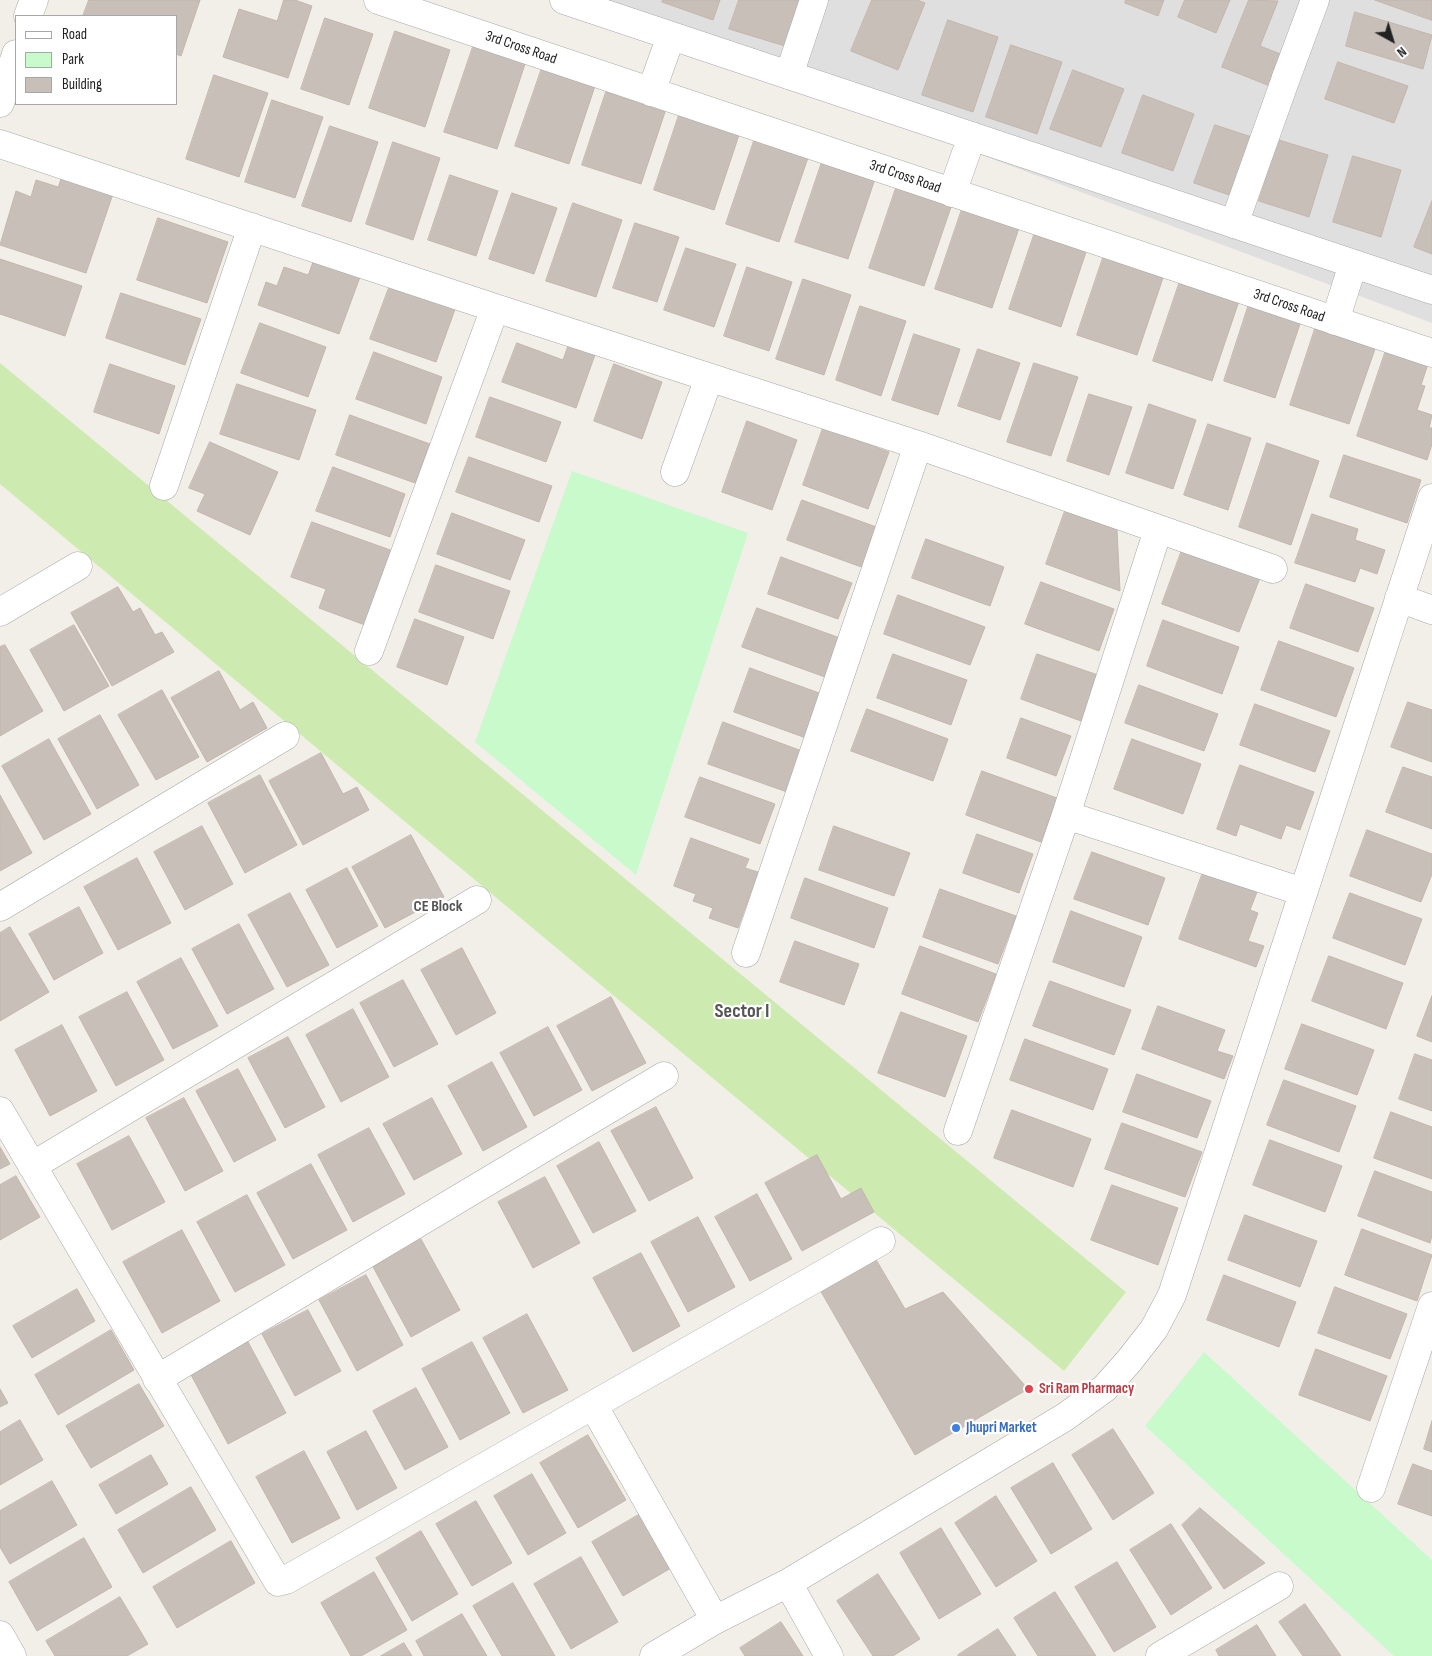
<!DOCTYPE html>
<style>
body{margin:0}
#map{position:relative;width:1432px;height:1656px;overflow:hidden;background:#f2efe9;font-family:"Sofia Sans Condensed",sans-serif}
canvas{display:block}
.legend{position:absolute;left:15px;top:15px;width:162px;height:90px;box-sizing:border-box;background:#fff;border:1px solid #a7a7a7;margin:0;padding:6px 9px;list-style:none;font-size:15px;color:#222}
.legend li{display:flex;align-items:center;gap:10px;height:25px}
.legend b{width:25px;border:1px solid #a7a7a7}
.north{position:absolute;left:1367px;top:15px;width:50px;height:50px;-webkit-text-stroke:4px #fff;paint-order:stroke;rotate:141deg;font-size:14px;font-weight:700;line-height:20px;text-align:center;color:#222}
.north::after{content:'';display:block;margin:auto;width:18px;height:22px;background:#222;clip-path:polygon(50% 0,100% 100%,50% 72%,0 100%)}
</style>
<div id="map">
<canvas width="1432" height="1656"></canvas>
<ul class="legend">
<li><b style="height:6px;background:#fff"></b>Road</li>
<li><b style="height:14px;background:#c8facc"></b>Park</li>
<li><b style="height:14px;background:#c7bfb8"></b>Building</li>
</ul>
<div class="north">N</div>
</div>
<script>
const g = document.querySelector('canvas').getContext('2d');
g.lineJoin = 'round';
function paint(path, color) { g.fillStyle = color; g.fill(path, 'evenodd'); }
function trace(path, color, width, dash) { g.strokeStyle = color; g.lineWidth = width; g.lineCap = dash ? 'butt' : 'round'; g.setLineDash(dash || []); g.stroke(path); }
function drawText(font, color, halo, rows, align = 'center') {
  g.font = font + ' "Sofia Sans Condensed",sans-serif'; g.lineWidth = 4.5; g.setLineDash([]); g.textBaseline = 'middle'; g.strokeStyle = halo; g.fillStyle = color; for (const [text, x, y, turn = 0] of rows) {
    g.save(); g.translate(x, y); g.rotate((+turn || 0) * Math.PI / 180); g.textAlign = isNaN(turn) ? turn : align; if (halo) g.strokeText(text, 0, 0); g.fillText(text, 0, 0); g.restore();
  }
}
const residential = new Path2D(`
 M566 0H1432V323Z`);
const grass = new Path2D(`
 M0 363 1126 1292 1064 1371 0 484Z`);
const park = new Path2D(`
 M572 471 748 533 636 875 475 742Z
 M1204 1352 1432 1560V1656H1394L1145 1426Z`);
const building = new Path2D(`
 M89 0H200L181 56 176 54V16H83Z
 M284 0H295L312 6 288 78 223 57 239 9 277 21Z
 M663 0H720L713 20 662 2Z
 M739 0H800L785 46 729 29Z
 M872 0H917L925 3 898 70 851 51Z
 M1126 0H1164L1158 16 1125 3Z
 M1185 0H1230L1216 33 1178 17Z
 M1249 0 1278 1 1260 46 1283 55 1270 86 1222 67Z
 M1375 0H1432V20Z
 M1355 12 1432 35 1423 69 1346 46Z
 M325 18 373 34 349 105 301 89Z
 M948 20 998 37 973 112 922 95Z
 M395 31 450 50 425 127 369 108Z
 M476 38 528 55 497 149 444 132Z
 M1011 45 1062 62 1037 134 986 117Z
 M1338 62 1408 86 1394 123 1325 99Z
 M543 65 596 83 569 164 515 146Z
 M1073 70 1124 89 1101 147 1050 129Z
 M214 75 268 93 239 177 186 159Z
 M606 92 665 112 641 184 582 165Z
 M1143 95 1194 114 1173 171 1122 153Z
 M272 100 323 117 295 198 245 182Z
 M679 115 739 135 714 210 654 190Z
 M1215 125 1258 139 1238 198 1194 183Z
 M330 126 378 142 351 222 302 206Z
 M756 135 810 152 779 242 726 224Z
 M1279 140 1328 155 1309 217 1259 201Z
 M393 142 440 158 413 240 366 224Z
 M824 156 877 173 848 259 795 242Z
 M1353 156 1401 170 1381 237 1333 222Z
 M65 168 116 185 86 273 0 245 16 191 31 197 36 180 58 187Z
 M450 175 498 191 476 256 428 240Z
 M896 188 951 207 924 286 869 268Z
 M512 193 557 208 534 274 489 259Z
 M1432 201V254L1414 247Z
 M573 203 622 220 596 297 546 281Z
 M962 209 1019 228 992 308 935 289Z
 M158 218 228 242 207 303 137 280Z
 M635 223 679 237 657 302 613 288Z
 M1034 235 1086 252 1061 327 1009 309Z
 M686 248 736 264 714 327 664 310Z
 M317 252 363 269 339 334 258 305 266 282 277 286 284 267 308 275Z
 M1105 252 1165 272 1137 355 1077 335Z
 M0 259 82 286 65 336 0 314Z
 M747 267 792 282 769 351 724 336Z
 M393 277 458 301 436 362 370 339Z
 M1181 278 1240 298 1212 381 1153 361Z
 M803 279 851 295 824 375 776 359Z
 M121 293 201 319 185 365 106 338Z
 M1249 304 1301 321 1275 398 1224 381Z
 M860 306 906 321 881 396 836 380Z
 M260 323 326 347 308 397 241 373Z
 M1315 329 1375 349 1349 424 1290 405Z
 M914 334 960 349 938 415 892 400Z
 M517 343 563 360 569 343 596 352 576 408 502 382Z
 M978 349 1020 363 1000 420 958 406Z
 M1386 350 1428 364 1421 385 1425 386 1417 410 1432 415 1429 428H1432V444L1427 460 1357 436Z
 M374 352 442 377 426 424 356 399Z
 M1034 363 1078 377 1051 456 1007 442Z
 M110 364 175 386 159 434 94 412Z
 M614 364 662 382 642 439 594 421Z
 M237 384 316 410 299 460 220 434Z
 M1089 394 1132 407 1109 475 1067 461Z
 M490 397 561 422 546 462 476 437Z
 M1149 404 1196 420 1173 489 1126 473Z
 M350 415 430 444 415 483 336 455Z
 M747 421 797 440 772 510 722 492Z
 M1208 424 1251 438 1228 510 1184 495Z
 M823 428 889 452 868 509 803 485Z
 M210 442 278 472 250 535 197 511 205 494 189 488Z
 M1267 443 1319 461 1291 545 1239 527Z
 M1344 455 1421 480 1407 523 1330 497Z
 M469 457 552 486 539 522 456 492Z
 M333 467 405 494 390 537 316 511Z
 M802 500 879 528 864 568 787 540Z
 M1065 511 1117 530 1120 591 1046 564Z
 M452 513 525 540 510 580 437 554Z
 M1312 514 1358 529 1355 540 1385 550 1377 574 1360 568 1355 582 1295 563Z
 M312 522 393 551 365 625 319 608 326 589 291 577Z
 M926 539 1004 567 990 606 912 578Z
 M1182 550 1260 578 1239 632 1162 604Z
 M781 557 852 583 838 619 768 594Z
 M436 565 510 591 493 639 419 612Z
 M1041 582 1114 609 1099 651 1025 624Z
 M1306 584 1374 608 1358 652 1290 628Z
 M118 587 133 612 140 608 155 635 162 632 174 652 112 686 71 613Z
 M898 595 985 627 970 665 884 634Z
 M757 608 840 638 825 677 742 647Z
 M415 619 464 637 447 685 397 667Z
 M1163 620 1239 647 1222 694 1147 666Z
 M74 625 109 686 64 711 30 650Z
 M1279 641 1354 668 1336 717 1261 690Z
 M5 645 43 711 0 736V647Z
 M893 654 967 680 951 725 877 698Z
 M1037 654 1098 675 1081 721 1021 699Z
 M750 668 822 694 806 738 734 712Z
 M219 671 240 710 253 702 267 728 207 762 171 698Z
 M1139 685 1218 714 1204 751 1125 723Z
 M162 690 199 757 156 780 118 715Z
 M1408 702 1432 710V762L1391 747Z
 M1255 704 1330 731 1315 772 1240 745Z
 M867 709 948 739 933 781 851 751Z
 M100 715 139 785 97 809 58 739Z
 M1021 718 1071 736 1056 776 1007 758Z
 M723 722 802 751 787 792 708 764Z
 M49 739 91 814 44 840 2 766Z
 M1132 739 1201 764 1183 814 1114 789Z
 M321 753 343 794 357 787 369 810 303 845 269 781Z
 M1240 765 1314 792 1300 830 1286 825 1281 839 1240 824 1236 836 1217 829Z
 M1403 767 1432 777V829L1386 812Z
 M982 771 1057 798 1041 842 966 815Z
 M260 775 297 845 245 873 208 803Z
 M700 777 775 804 760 844 685 817Z
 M0 795 32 853 0 871Z
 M202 826 233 884 185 910 154 852Z
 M834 826 910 853 894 896 819 870Z
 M1367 830 1432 854V874L1421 902 1350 876Z
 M977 834 1033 854 1019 893 963 873Z
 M411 835 444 897 385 928 352 867Z
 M691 838 749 859 745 868 758 872 738 928 709 918 713 908 693 901 696 894 674 886Z
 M1092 852 1165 878 1148 925 1074 899Z
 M137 858 171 923 118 950 84 887Z
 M347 868 378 926 337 948 306 890Z
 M1203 872 1257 892 1250 910 1258 913 1248 941 1264 946 1256 967 1179 939Z
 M805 878 888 908 874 948 791 918Z
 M940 889 1016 916 998 964 923 937Z
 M290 893 329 965 287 987 248 915Z
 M1350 893 1422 919 1405 965 1333 938Z
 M79 907 103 953 54 980 29 934Z
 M1071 911 1142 937 1124 987 1053 962Z
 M239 924 274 989 227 1014 192 949Z
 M10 927 49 992 0 1021V933Z
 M795 941 859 964 844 1005 780 982Z
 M920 946 996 974 978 1022 902 994Z
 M462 948 496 1013 456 1035 421 970Z
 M1329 956 1403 983 1386 1029 1312 1001Z
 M181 958 218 1026 173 1049 137 982Z
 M403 980 438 1044 394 1067 360 1003Z
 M1050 981 1131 1010 1114 1055 1033 1026Z
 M127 992 164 1060 116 1086 79 1017Z
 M1432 996V1042L1417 1036Z
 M611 997 646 1063 592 1091 557 1026Z
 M1158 1006 1225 1030 1217 1051 1233 1056 1224 1079 1142 1049Z
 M353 1009 389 1077 341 1102 306 1035Z
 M901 1012 967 1036 945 1097 878 1073Z
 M1302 1024 1374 1050 1357 1095 1285 1069Z
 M62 1025 97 1091 50 1116 15 1050Z
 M548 1027 582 1090 534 1116 500 1053Z
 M288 1037 325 1107 285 1128 248 1058Z
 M1025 1039 1108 1069 1093 1110 1010 1080Z
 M1415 1054 1432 1060V1111L1399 1099Z
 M492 1062 527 1127 483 1151 448 1086Z
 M238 1069 276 1140 234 1162 196 1091Z
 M1137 1074 1211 1101 1197 1138 1123 1112Z
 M1284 1080 1356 1106 1339 1152 1267 1125Z
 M184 1098 223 1171 185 1191 146 1118Z
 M432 1098 462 1154 414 1180 383 1124Z
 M656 1107 693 1178 649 1201 611 1131Z
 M1012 1110 1091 1139 1073 1187 994 1158Z
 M1391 1112 1432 1127V1179L1374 1158Z
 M1122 1123 1202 1152 1185 1197 1105 1169Z
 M369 1128 405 1194 353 1222 318 1155Z
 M129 1136 165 1202 112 1230 77 1164Z
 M1270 1140 1342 1166 1325 1212 1253 1185Z
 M599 1142 636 1211 593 1233 557 1166Z
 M0 1147 10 1164 0 1169Z
 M817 1155 841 1199 861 1188 874 1212 802 1251 765 1183Z
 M311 1164 347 1230 293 1259 257 1193Z
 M1375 1171 1432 1192V1236L1430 1243 1358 1216Z
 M16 1176 40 1217 0 1240V1185Z
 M545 1177 580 1243 533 1268 498 1202Z
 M1112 1185 1178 1208 1158 1265 1091 1240Z
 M757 1194 792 1259 750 1281 715 1217Z
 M247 1195 285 1265 235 1292 197 1222Z
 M1245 1215 1317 1241 1300 1287 1228 1260Z
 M698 1217 735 1287 688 1312 651 1242Z
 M1362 1229 1432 1255 1417 1301 1345 1275Z
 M182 1230 220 1301 162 1333 123 1262Z
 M421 1239 460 1310 411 1337 372 1265Z
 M871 1251 905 1309 943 1292 1028 1389 915 1455 816 1283Z
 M641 1253 680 1326 633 1352 593 1278Z
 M366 1275 403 1345 357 1371 319 1300Z
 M1224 1275 1296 1302 1279 1347 1207 1320Z
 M1335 1287 1407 1314 1390 1359 1318 1333Z
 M77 1289 95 1321 32 1358 13 1326Z
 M308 1310 341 1371 295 1396 262 1334Z
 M527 1314 568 1390 523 1413 483 1338Z
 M111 1330 134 1370 58 1415 35 1375Z
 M247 1340 286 1413 228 1444 189 1371Z
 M472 1342 510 1413 460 1440 422 1369Z
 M1316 1349 1387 1376 1370 1421 1299 1395Z
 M139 1384 164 1426 91 1468 66 1426Z
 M416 1388 448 1447 405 1470 373 1411Z
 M0 1389 8 1403 0 1407Z
 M20 1420 43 1460 0 1485V1432Z
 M1432 1421V1452L1424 1449Z
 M1113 1429 1154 1493 1113 1520 1072 1455Z
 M366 1431 397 1488 357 1510 327 1452Z
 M588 1435 626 1500 578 1528 540 1463Z
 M304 1451 340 1518 292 1543 256 1477Z
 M151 1455 168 1484 116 1514 99 1485Z
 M1053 1463 1092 1529 1051 1554 1011 1488Z
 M1413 1464 1432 1471V1516L1398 1504Z
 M532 1474 566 1533 528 1555 494 1496Z
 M52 1481 77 1525 10 1564 0 1547V1511Z
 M191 1487 216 1530 143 1573 118 1530Z
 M996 1496 1037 1561 996 1587 955 1523Z
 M476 1501 512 1563 472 1586 436 1524Z
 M1200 1508 1265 1563 1224 1589 1182 1525Z
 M647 1510 678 1564 623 1596 592 1542Z
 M1171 1524 1212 1588 1171 1615 1130 1550Z
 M941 1528 981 1594 939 1619 900 1553Z
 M421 1531 458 1594 412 1621 376 1558Z
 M84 1538 112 1587 37 1631 9 1582Z
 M231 1541 255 1583 177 1628 153 1587Z
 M581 1557 618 1622 571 1649 534 1584Z
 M1117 1562 1156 1627 1114 1652 1075 1587Z
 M374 1572 407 1630 361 1656H351L321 1603Z
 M878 1574 920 1639 893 1656H873L837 1601Z
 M513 1583 555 1656H502L473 1606Z
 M1055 1592 1096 1656H1038L1014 1618Z
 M120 1597 148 1644 127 1656H55L46 1641Z
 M1305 1604 1341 1656H1303L1279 1622Z
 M462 1614 487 1656H424L416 1641Z
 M781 1622 803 1656H745L740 1648Z
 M1257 1625 1276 1656H1219L1216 1650Z
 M998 1629 1016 1656H958V1655Z
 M404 1643 412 1656H381Z`);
const pedestrian = new Path2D(`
 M1234 224 1286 78`);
const minor = new Path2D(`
 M789 75 814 0
 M1286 78 1315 0
 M0 144 495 308 918 445
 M675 472 709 378
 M164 486 252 227
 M1399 598 1432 610
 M0 612 78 566
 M369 651 495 308
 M1066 815 1303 892
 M0 907 285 736
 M746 953 918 445 1273 569
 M0 1111 278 1582 286 1580 881 1241
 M958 1131 1066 815 1158 530
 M32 1166 477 900
 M157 1379 664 1076
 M593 1405 715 1620
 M1371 1488 1432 1306
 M788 1583 829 1656
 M654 1656 715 1620 788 1583 1065 1417 1105 1388 1129 1361 1154 1329 1172 1295 1432 498
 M1160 1656 1279 1586`);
const tertiary = new Path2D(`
 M378 0 1432 353
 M564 0 1432 290
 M28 16 34 0
 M651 92 671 36
 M0 103 16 54
 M952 193 972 136
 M1335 321 1353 264
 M0 1635 12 1656`);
const markers = [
 [1029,1389,5,"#e0444e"],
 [956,1428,5,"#3f7fe0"]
];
const streetNames = [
 ["3rd Cross Road",521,48,19],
 ["3rd Cross Road",905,177,19],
 ["3rd Cross Road",1289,306,19]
];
const healthNames = [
 ["Sri Ram Pharmacy",1039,1389]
];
const shopNames = [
 ["Jhupri Market",966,1428]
];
const neighbourhoodNames = [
 ["CE Block",438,907]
];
const districtNames = [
 ["Sector I",742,1012]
];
paint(residential, '#e0dfdf');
paint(grass, '#cdebb0');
paint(park, '#c8facc');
paint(building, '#c7bfb8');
trace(building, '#c4b6ab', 1);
trace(pedestrian, '#a9a9a9', 29);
trace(minor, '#a9a9a9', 29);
trace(tertiary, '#a9a9a9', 29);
trace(pedestrian, '#fff', 28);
trace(minor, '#fff', 28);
trace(tertiary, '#fff', 28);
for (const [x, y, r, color] of markers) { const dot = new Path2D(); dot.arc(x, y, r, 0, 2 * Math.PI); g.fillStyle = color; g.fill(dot); trace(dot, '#fff', 2); }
drawText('15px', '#222', '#fff', streetNames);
drawText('bold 15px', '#be3a42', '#fff', healthNames, 'left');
drawText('bold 15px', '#366cbe', '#fff', shopNames, 'left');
drawText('bold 16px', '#555', '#fff', neighbourhoodNames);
drawText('bold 20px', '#555', '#fff', districtNames);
</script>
